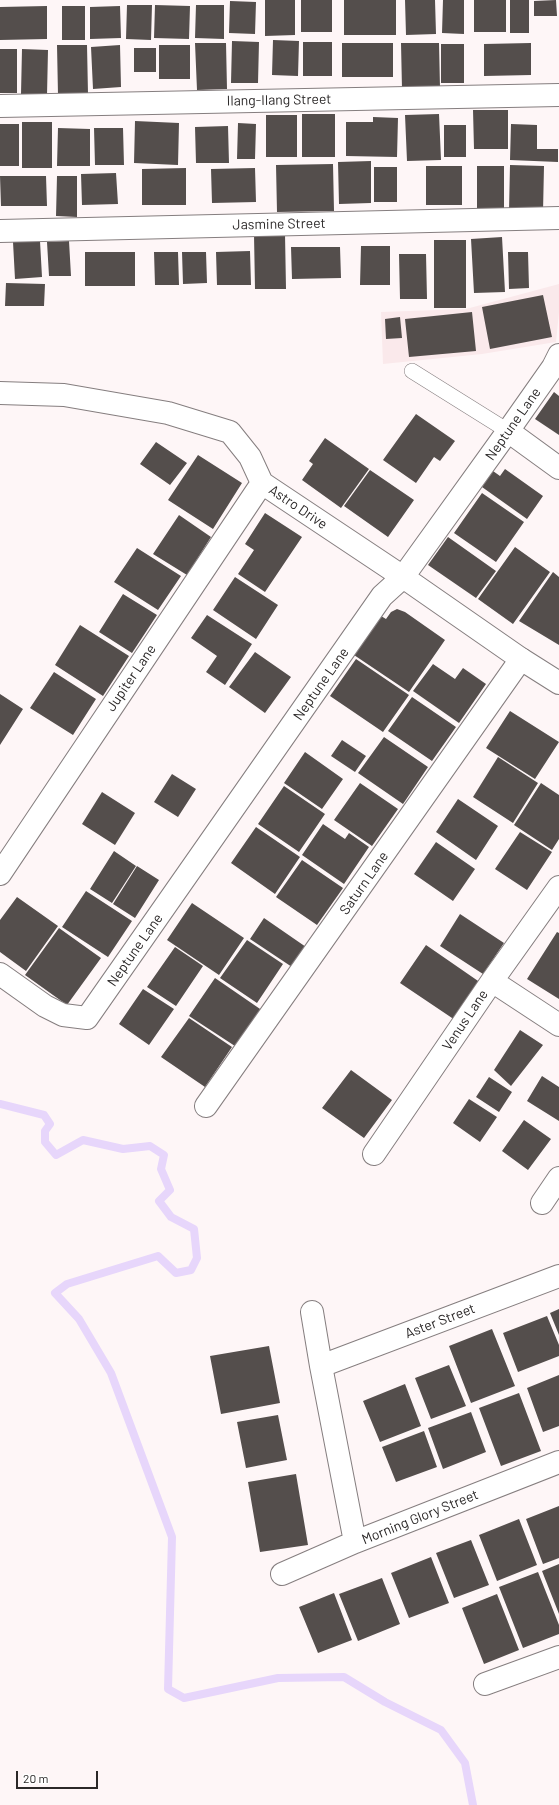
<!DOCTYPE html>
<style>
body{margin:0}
#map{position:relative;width:559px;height:1805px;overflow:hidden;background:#fef6f7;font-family:Barlow,sans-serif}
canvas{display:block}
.scale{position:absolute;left:16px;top:1771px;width:82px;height:18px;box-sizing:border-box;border:2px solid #2b2828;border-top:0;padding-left:5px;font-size:12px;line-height:14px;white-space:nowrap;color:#2b2828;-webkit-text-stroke:3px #fff;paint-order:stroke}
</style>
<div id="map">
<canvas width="559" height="1805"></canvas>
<div class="scale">20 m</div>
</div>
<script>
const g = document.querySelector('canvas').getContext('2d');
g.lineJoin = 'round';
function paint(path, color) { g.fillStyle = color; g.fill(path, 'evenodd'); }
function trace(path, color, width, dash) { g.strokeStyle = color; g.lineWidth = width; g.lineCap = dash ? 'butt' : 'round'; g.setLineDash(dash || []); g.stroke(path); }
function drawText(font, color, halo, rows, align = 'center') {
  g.font = font + ' Barlow,sans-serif'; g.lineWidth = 4; g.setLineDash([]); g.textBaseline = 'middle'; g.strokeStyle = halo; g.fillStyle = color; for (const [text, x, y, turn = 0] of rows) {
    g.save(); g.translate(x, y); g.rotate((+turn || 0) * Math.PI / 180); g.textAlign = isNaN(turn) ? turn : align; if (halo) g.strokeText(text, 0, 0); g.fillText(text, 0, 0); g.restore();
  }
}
const built = new Path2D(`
 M559 284V312L556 342 482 354 383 364 381 312 466 309Z`);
const stream = new Path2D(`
 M0 1104 44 1115 50 1124 45 1131V1142L56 1155 83 1140 123 1149 150 1146 164 1155 161 1169 170 1190 159 1201 171 1217 194 1229 197 1258 191 1270 176 1273 158 1256 67 1284 55 1293 79 1319 111 1373 172 1537 168 1689 184 1698 278 1678 344 1677 385 1702 441 1730 465 1763 473 1805`);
const building = new Path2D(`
 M265 0H295V35L265 36Z
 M301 0H332V32H301Z
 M344 0H396V35H344Z
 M405 0H435L436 34 406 35Z
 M443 0H464V34L442 33Z
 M474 0H506V32H474Z
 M510 0H529V33H510Z
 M556 0 557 16H534V1Z
 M230 1 256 2 255 34 229 33Z
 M127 5H152L151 40 126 39Z
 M155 5 190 6 189 39 154 38Z
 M196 5H224V39L195 38Z
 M47 6V39L0 40V7Z
 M62 6H85V40H62Z
 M120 6 121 38 90 39V7Z
 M273 40 299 41 298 76 272 75Z
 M232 41 259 42 258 83H231Z
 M303 42H332V76H303Z
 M195 43H226L227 89 197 90Z
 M342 43H393V77H342Z
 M401 43H439L440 88 402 89Z
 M531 43V75L484 76V44Z
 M441 44H464V83H441Z
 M57 45H87L88 94 58 95Z
 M120 45 121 87 93 89 91 47Z
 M159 45H190V79H159Z
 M134 48H156V72H134Z
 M0 49H17V93H0Z
 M22 49 48 50 47 95 21 94Z
 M473 110H508V149H474Z
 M302 114H335V157H302Z
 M439 114 441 160 407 161 405 115Z
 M266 115H297V157H266Z
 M373 117 398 118 397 157 346 156V122H373Z
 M135 121 179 123 178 165 134 163Z
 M22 122H52V168H22Z
 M238 123 256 124 255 159H237Z
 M0 124H19V166H0Z
 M511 124 537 125V149H558V162L510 160Z
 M444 125H466V157H444Z
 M228 126 229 163H196L195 127Z
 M58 128 90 129V166H57Z
 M94 128H123L124 165H95Z
 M371 161V203L339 204 338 162Z
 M333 164 334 211 277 212 276 165Z
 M510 165 544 166 543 212 509 211Z
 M426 166H462V205H426Z
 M477 166H504V214H477Z
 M374 167H397V202H374Z
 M186 168V205H142V169Z
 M255 168 256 202 212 203 211 169Z
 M116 173 118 204 82 205 81 174Z
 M0 176H46L47 206H1Z
 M57 176H77V217L56 216Z
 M285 234 286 289H255L254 235Z
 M502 237 505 292 474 293 471 239Z
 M434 240H466V308H434Z
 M40 241 42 277 15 279 13 242Z
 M69 241 71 276H49L47 242Z
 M361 246H390V285H360Z
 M291 247H340L341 278 292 279Z
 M250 251 251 285H217L216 252Z
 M85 252H135V286H85Z
 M154 252H178L179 285H155Z
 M182 252H206L207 283 183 284Z
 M508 252H528L529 288 509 289Z
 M399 254H426L427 299H400Z
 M6 283 45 284 44 306H5Z
 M543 295 552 337 490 349 482 307Z
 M472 312 476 351 409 357 405 319Z
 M400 317 402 338 386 339 385 319Z
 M554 392 559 396V435L535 419Z
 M416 414 455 441 440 461 434 457 416 483 383 460Z
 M325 438 369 469 341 508 302 480 313 464 309 461Z
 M156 442 187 463 170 485 140 464Z
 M198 455 242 483 213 529 168 500Z
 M505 469 543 496 527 519 482 487 493 471 500 476Z
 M370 470 414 500 388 537 344 506Z
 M482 493 524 522 496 562 454 533Z
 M265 513 302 537 265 592 238 574 254 550 245 544Z
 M179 515 211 537 187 575 153 554Z
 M448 537 496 571 476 598 428 565Z
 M515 547 550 572 513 624 478 599Z
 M137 548 181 576 158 610 114 582Z
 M553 572 559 577V645L519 621Z
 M235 577 278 605 256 639 213 610Z
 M123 594 157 615 132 653 99 632Z
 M397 609 405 612 445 640 409 692 354 655 381 616 386 619 391 612Z
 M207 615 252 644 225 685 206 672 217 656 191 638Z
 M80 625 129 656 103 696 55 665Z
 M255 652 291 677 265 713 229 687Z
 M356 659 409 695 383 732 330 696Z
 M433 664 455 679 463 668 486 684 459 723 413 691Z
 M54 672 96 699 73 735 30 708Z
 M0 694 23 709 0 745Z
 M412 697 456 727 432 761 388 731Z
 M510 711 559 742 535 779 486 748Z
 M384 737 428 767 403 804 358 773Z
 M342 740 366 756 355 772 331 756Z
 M305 752 343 779 322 809 284 783Z
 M498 757 538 783 513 823 473 797Z
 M172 774 196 789 178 817 154 802Z
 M360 783 398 809 372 846 334 820Z
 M541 783 559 795V839L552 850 514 825Z
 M284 786 325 814 299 852 258 824Z
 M102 792 135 813 115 845 82 824Z
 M458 799 498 826 476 860 436 832Z
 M323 824 345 839 349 833 369 847 344 884 302 855Z
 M256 827 300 857 275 894 231 863Z
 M520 832 552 852 527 890 495 869Z
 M436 842 475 869 453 901 414 874Z
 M114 851 136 866 112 903 90 889Z
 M302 860 343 888 317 925 276 897Z
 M137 866 159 880 135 918 113 904Z
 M86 891 132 921 108 957 62 927Z
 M17 897 58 926 26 971 0 952V920Z
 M192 903 244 938 219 975 167 940Z
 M460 914 504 943 483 974 440 946Z
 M264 918 306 947 292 967 250 939Z
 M59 928 101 958 67 1005 25 975Z
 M557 932 559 933V999L527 979Z
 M247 940 283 964 257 1003 220 978Z
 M426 945 481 983 455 1020 400 983Z
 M175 947 203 966 176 1006 147 987Z
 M215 978 263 1011 238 1048 189 1016Z
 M143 989 174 1009 149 1045 119 1024Z
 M189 1018 232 1047 205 1087 161 1057Z
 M520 1030 543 1045 511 1086 494 1070Z
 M351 1070 392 1100 364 1138 322 1108Z
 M542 1076 559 1087V1121L527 1101Z
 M489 1077 512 1092 499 1112 476 1097Z
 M469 1099 497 1117 480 1142 453 1123Z
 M524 1120 551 1139 528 1170 502 1151Z
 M559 1309V1335L550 1313Z
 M547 1316 559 1345V1356L518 1372 503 1333Z
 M492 1329 515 1386 471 1403 449 1346Z
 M269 1346 280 1403 221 1414 210 1356Z
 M449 1365 466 1406 431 1419 415 1378Z
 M559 1375V1426L543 1432 527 1388Z
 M405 1384 421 1426 380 1442 363 1401Z
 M519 1393 541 1451 501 1466 479 1408Z
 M471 1412 486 1452 443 1469 428 1428Z
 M278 1415 287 1460 246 1468 237 1422Z
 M424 1431 437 1467 396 1482 382 1447Z
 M296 1474 308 1545 260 1552 248 1482Z
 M559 1506V1558L543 1564 526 1519Z
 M519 1519 537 1565 497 1581 479 1535Z
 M471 1540 489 1585 454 1598 436 1553Z
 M431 1557 449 1603 409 1618 391 1573Z
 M559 1564V1614L542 1571Z
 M538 1572 559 1625V1634L523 1648 499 1587Z
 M382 1578 400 1624 358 1641 339 1594Z
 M334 1593 352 1640 318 1653 299 1607Z
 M497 1594 519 1650 484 1664 462 1608Z`);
const service = new Path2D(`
 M412 371 508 431`);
const minor = new Path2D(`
 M0 106 559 95
 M0 231 559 218
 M0 393 64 395 168 413 230 432 250 457 262 483 403 577 382 596 87 1018 63 1015 45 1006 0 974
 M508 431 559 468
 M0 874 262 483
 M492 981 559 1025
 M206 1106 521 659
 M374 1154 492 981 559 887
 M542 1203 559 1178
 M312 1312 321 1366 355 1542
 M321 1366 559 1276
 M282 1574 355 1542 559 1462
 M485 1684 559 1657`);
const tertiary = new Path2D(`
 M559 355 553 367 508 431 403 577 521 659 559 683`);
const streetNames = [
 ["Ilang-Ilang Street",279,100,-1],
 ["Jasmine Street",279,224,-1],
 ["Neptune Lane",513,424,-55],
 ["Astro Drive",298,507,34],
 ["Jupiter Lane",131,678,-56],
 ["Neptune Lane",321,684,-55],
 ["Saturn Lane",364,883,-55],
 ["Neptune Lane",135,950,-55],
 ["Venus Lane",465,1020,-56],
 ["Aster Street",440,1321,-21],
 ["Morning Glory Street",420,1517,-22]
];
paint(built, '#fae9eb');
trace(stream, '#e7d6fb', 8);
paint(building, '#544e4c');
trace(service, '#857e7f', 16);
trace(minor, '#857e7f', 24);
trace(tertiary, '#857e7f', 24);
trace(service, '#fff', 15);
trace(minor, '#fff', 22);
trace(tertiary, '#fff', 22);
drawText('14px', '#2b2828', '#fff', streetNames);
</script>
